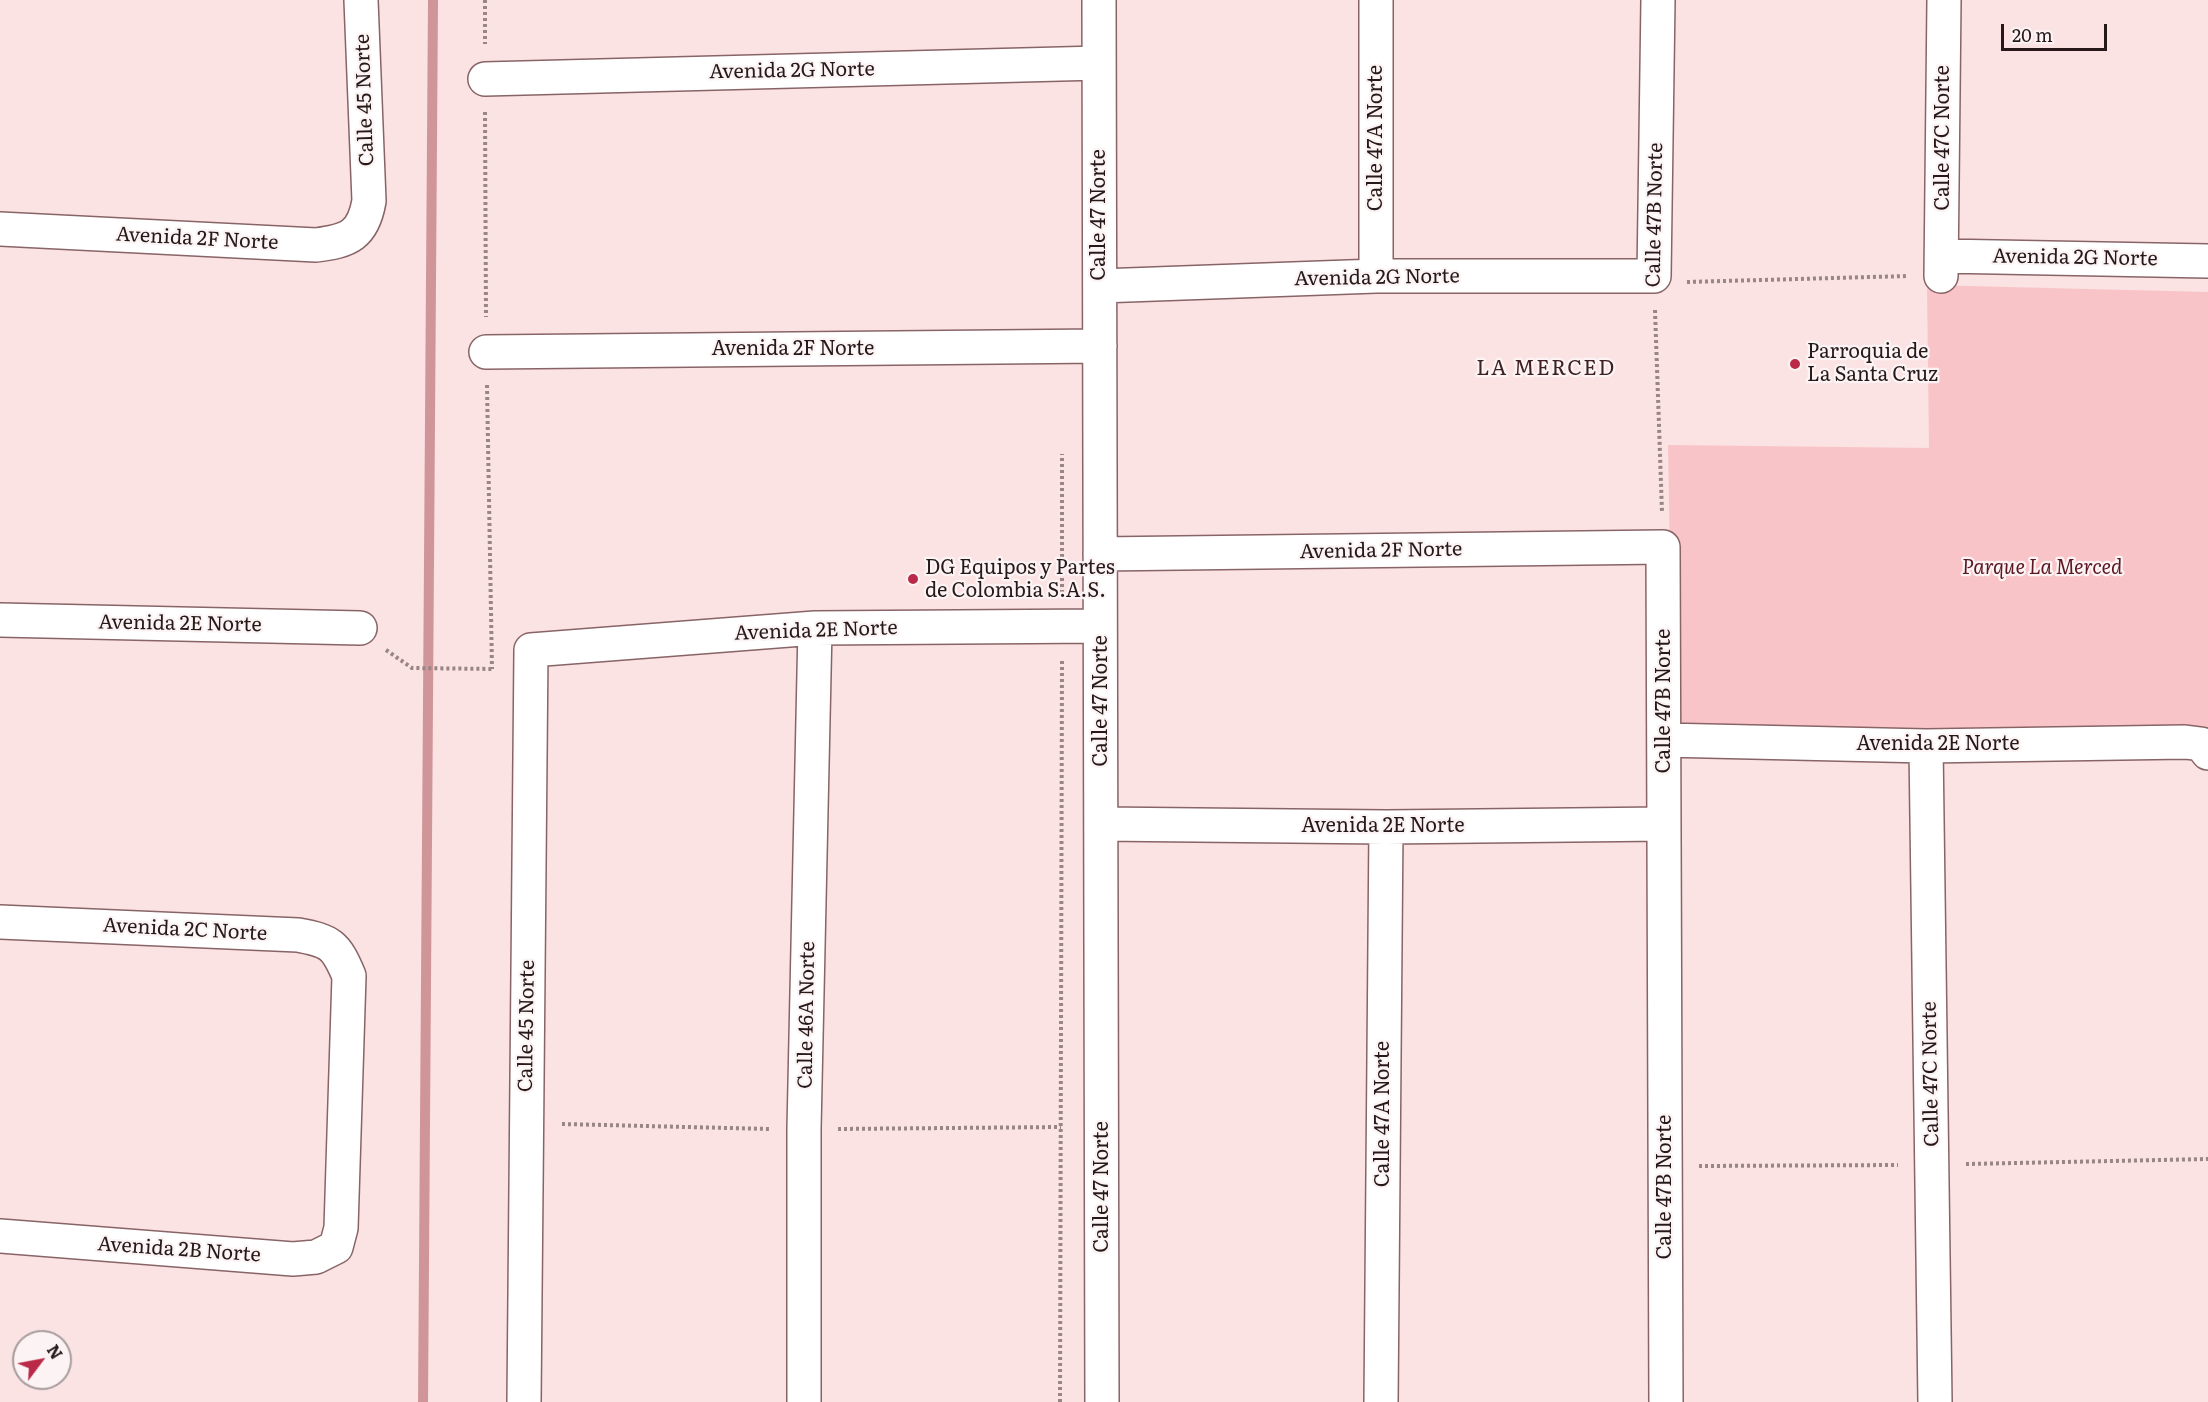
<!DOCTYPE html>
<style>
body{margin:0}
#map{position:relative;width:2208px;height:1402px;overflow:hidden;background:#fbe2e3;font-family:Literata,serif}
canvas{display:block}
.north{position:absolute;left:12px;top:1330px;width:60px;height:60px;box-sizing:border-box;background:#fcf4f4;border:2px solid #a79c9d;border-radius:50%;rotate:58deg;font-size:16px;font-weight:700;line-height:24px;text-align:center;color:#27191a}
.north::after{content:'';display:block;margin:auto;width:21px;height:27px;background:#ba2947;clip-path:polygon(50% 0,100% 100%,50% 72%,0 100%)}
.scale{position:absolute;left:2001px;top:24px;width:106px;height:27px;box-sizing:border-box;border:3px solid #27191a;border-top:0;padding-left:8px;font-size:18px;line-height:21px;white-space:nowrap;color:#27191a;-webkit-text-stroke:4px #fcf4f4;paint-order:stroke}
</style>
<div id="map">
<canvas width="2208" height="1402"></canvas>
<div class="north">N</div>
<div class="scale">20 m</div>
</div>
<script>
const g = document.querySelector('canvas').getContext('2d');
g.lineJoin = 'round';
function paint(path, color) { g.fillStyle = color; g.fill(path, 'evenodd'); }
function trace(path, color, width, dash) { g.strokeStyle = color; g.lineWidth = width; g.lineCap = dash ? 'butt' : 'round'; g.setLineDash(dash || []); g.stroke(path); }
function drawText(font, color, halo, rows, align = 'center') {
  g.font = font + ' Literata,serif'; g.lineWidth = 4.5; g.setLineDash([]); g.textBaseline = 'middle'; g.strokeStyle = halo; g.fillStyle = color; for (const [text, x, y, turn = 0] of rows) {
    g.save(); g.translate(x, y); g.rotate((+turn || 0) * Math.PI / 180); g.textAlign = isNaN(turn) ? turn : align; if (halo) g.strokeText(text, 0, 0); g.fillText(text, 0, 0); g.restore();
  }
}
const green = new Path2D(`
 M1927 285 2208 292V736L1673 733 1668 445 1929 448Z`);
const stream = new Path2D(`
 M423 1402 433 0`);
const path = new Path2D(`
 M485 0V44
 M485 112 486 317
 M1687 282 1908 276
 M1655 310 1662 512
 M487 385 492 669
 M1062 593V454
 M386 650 412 668 493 669
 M562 1124 770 1129
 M838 1129 1061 1127
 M1966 1164 2208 1159
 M1699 1166 1898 1165
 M1060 1402 1062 660`);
const minor = new Path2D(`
 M1099 0 1102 1402
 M1376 0V276
 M485 79 1099 63
 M0 229 316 245C349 241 363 235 369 201L361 0
 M1943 256 2208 261
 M1941 276 1944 0
 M1100 286 1376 276H1654L1658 0
 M486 352 1100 346
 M1100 554 1663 547 1666 1402
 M0 620 360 628
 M1664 740 1926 746 2185 742 2201 744 2208 753
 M1926 746 1935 1402
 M1101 824 1386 827 1664 824
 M0 922 298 935C331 941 336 945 349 976L341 1228 336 1247 316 1257 293 1259 0 1236
 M524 1402 531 650 815 628 1100 626
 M804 1402V1129L815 628
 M1381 1402 1386 827`);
const markers = [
 [1795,364,6,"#ba2947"],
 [913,579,6,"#ba2947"]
];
const streetNames = [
 ["Avenida 2G Norte",792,71,-1],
 ["Calle 45 Norte",365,100,-92],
 ["Calle 47A Norte",1376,138,-90],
 ["Calle 47C Norte",1943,138,-90],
 ["Calle 47 Norte",1099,215,-90],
 ["Calle 47B Norte",1655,215,-89],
 ["Avenida 2F Norte",197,239,3],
 ["Avenida 2G Norte",2075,258,1],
 ["Avenida 2G Norte",1377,278,-1],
 ["Avenida 2F Norte",793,349],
 ["Avenida 2F Norte",1381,551,-1],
 ["Avenida 2E Norte",180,624,1],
 ["Avenida 2E Norte",816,631,-2],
 ["Calle 47 Norte",1101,701,-90],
 ["Calle 47B Norte",1664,701,-90],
 ["Avenida 2E Norte",1938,744],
 ["Avenida 2E Norte",1383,826],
 ["Avenida 2C Norte",185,930,3],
 ["Calle 46A Norte",807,1015,-89],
 ["Calle 45 Norte",527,1026,-89],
 ["Calle 47C Norte",1931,1074,-91],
 ["Calle 47A Norte",1383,1114,-90],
 ["Calle 47 Norte",1102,1187,-90],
 ["Calle 47B Norte",1665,1187,-90],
 ["Avenida 2B Norte",179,1250,4]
];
const poiNames = [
 ["Parroquia de",1807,352],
 ["La Santa Cruz",1807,375],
 ["DG Equipos y Partes",925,568],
 ["de Colombia S.A.S.",925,591]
];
const parkNames = [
 ["Parque La Merced",2042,568]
];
const neighbourhoodNames = [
 ["LA MERCED",1546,369]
];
paint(green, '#f9c4c7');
trace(stream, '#d09599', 10);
trace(minor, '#886466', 36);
trace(path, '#988586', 4, [3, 3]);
trace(minor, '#fff', 33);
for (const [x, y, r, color] of markers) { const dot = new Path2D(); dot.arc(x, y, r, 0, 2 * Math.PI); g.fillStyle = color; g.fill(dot); trace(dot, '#fcf4f4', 2); }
drawText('20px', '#27191a', '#fcf4f4', streetNames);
drawText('20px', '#27191a', '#fcf4f4', poiNames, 'left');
drawText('italic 20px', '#5d1723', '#fcf4f4', parkNames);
g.letterSpacing = '1.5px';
drawText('21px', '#3f2124', '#fcf4f4', neighbourhoodNames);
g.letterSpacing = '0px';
</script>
